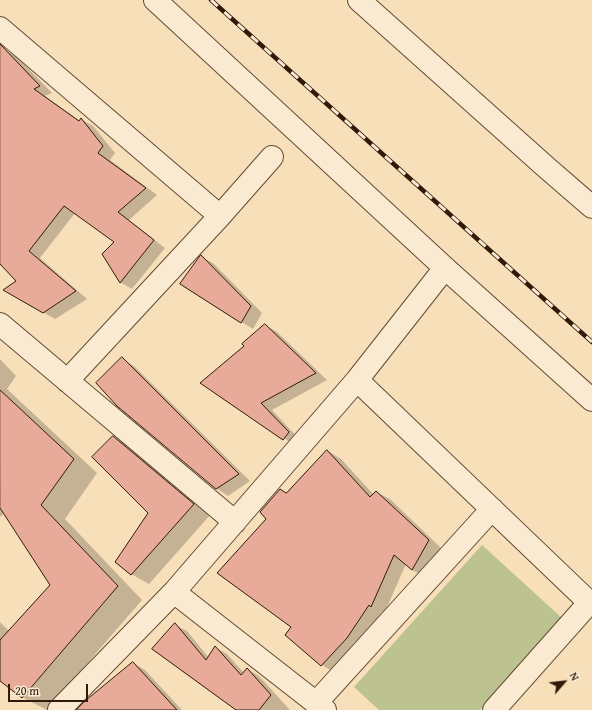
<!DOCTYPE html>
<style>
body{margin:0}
#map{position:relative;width:592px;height:710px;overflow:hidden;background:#f7dfba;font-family:"Gentium Book Plus",serif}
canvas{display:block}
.north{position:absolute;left:544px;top:662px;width:40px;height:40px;-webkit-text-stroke:3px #faead2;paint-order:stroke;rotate:62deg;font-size:11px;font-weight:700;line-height:16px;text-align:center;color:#301a09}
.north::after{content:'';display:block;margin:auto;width:14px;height:18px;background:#301a09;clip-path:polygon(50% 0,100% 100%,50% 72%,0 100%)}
.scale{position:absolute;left:8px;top:684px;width:80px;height:18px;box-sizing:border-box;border:2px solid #301a09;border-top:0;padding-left:5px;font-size:12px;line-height:14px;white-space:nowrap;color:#301a09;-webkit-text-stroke:3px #faead2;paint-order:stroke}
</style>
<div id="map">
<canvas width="592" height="710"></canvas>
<div class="north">N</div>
<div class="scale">20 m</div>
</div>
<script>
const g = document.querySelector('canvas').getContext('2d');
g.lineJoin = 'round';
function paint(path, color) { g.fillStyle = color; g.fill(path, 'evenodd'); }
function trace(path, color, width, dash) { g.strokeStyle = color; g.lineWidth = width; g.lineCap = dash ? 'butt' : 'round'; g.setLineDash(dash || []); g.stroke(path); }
const green = new Path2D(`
 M482 545 563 619 480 710H379L354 687Z`);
const shadow = new Path2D(`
 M5 50 17 57 52 93 45 96 80 121 82 120 93 126 115 153 110 160 157 195 129 220 165 248 132 289 120 282 115 242 75 213 40 258 87 299 55 319 5 290 18 281 0 262V56Z
 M201 257 213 263 262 313 253 329 181 284Z
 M265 325 277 332 327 380 272 410 300 440 296 446 202 383 245 346Z
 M0 359 16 376 7 389 97 473 65 519 142 600 47 710 22 697 0 680V622L9 631 51 586 4 513 0 517Z
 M122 359 134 366 250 481 228 496 216 488Z
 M113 437 130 447 211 514 149 584 131 574 150 513Z
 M328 451 341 459 374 495 376 492 390 499 441 548 425 577 412 570 406 564 384 614 382 612 360 646 335 673 322 665 286 634 292 627 267 519 286 494Z
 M175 625 187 631 209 658 215 647 227 654 244 673 247 669 259 676 290 710H237L215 695 153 649Z
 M133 663 145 670 182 710H78Z`);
const building = new Path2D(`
 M0 44 40 86 34 89 79 121 81 118 103 146 98 153 146 188 118 212 154 240 120 283 102 254 114 242 64 206 29 251 76 291 43 313 3 290 16 281 0 264Z
 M201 255 251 306 241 323 180 284Z
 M265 324 316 373 261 403 289 432 283 440 200 383 244 346 242 344Z
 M122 357 239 474 216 489 117 406 96 383Z
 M0 390 74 459 41 505 118 586 22 698 0 681V640L50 585 0 508Z
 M113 436 194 504 131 575 115 562 148 513 92 457Z
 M327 450 370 497 376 491 429 540 412 570 394 555 371 607 369 605 347 638 321 666 285 635 291 627 217 573 266 519 260 512 280 489 286 493Z
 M175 623 206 660 215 646 241 675 247 668 271 695 259 710H236L152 649Z
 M133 662 177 710H76L85 701Z`);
const minor = new Path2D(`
 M155 0 445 268 592 400
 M359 0 547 168 592 207
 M0 28 220 216
 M0 324 235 522
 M357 380 592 605
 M67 381 220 216 272 157
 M174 592 325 710
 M316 703 492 509
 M59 710 174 592 357 380 445 268
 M494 710 589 603`);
const rail = new Path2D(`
 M211 0 592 342`);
paint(green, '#bcc290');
paint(shadow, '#0003');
paint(building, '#e8ab99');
trace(building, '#301a09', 1);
trace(minor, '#624b35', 24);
trace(minor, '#faead2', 22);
trace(rail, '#301a09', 4.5);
trace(rail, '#faead2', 3, [9]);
</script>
